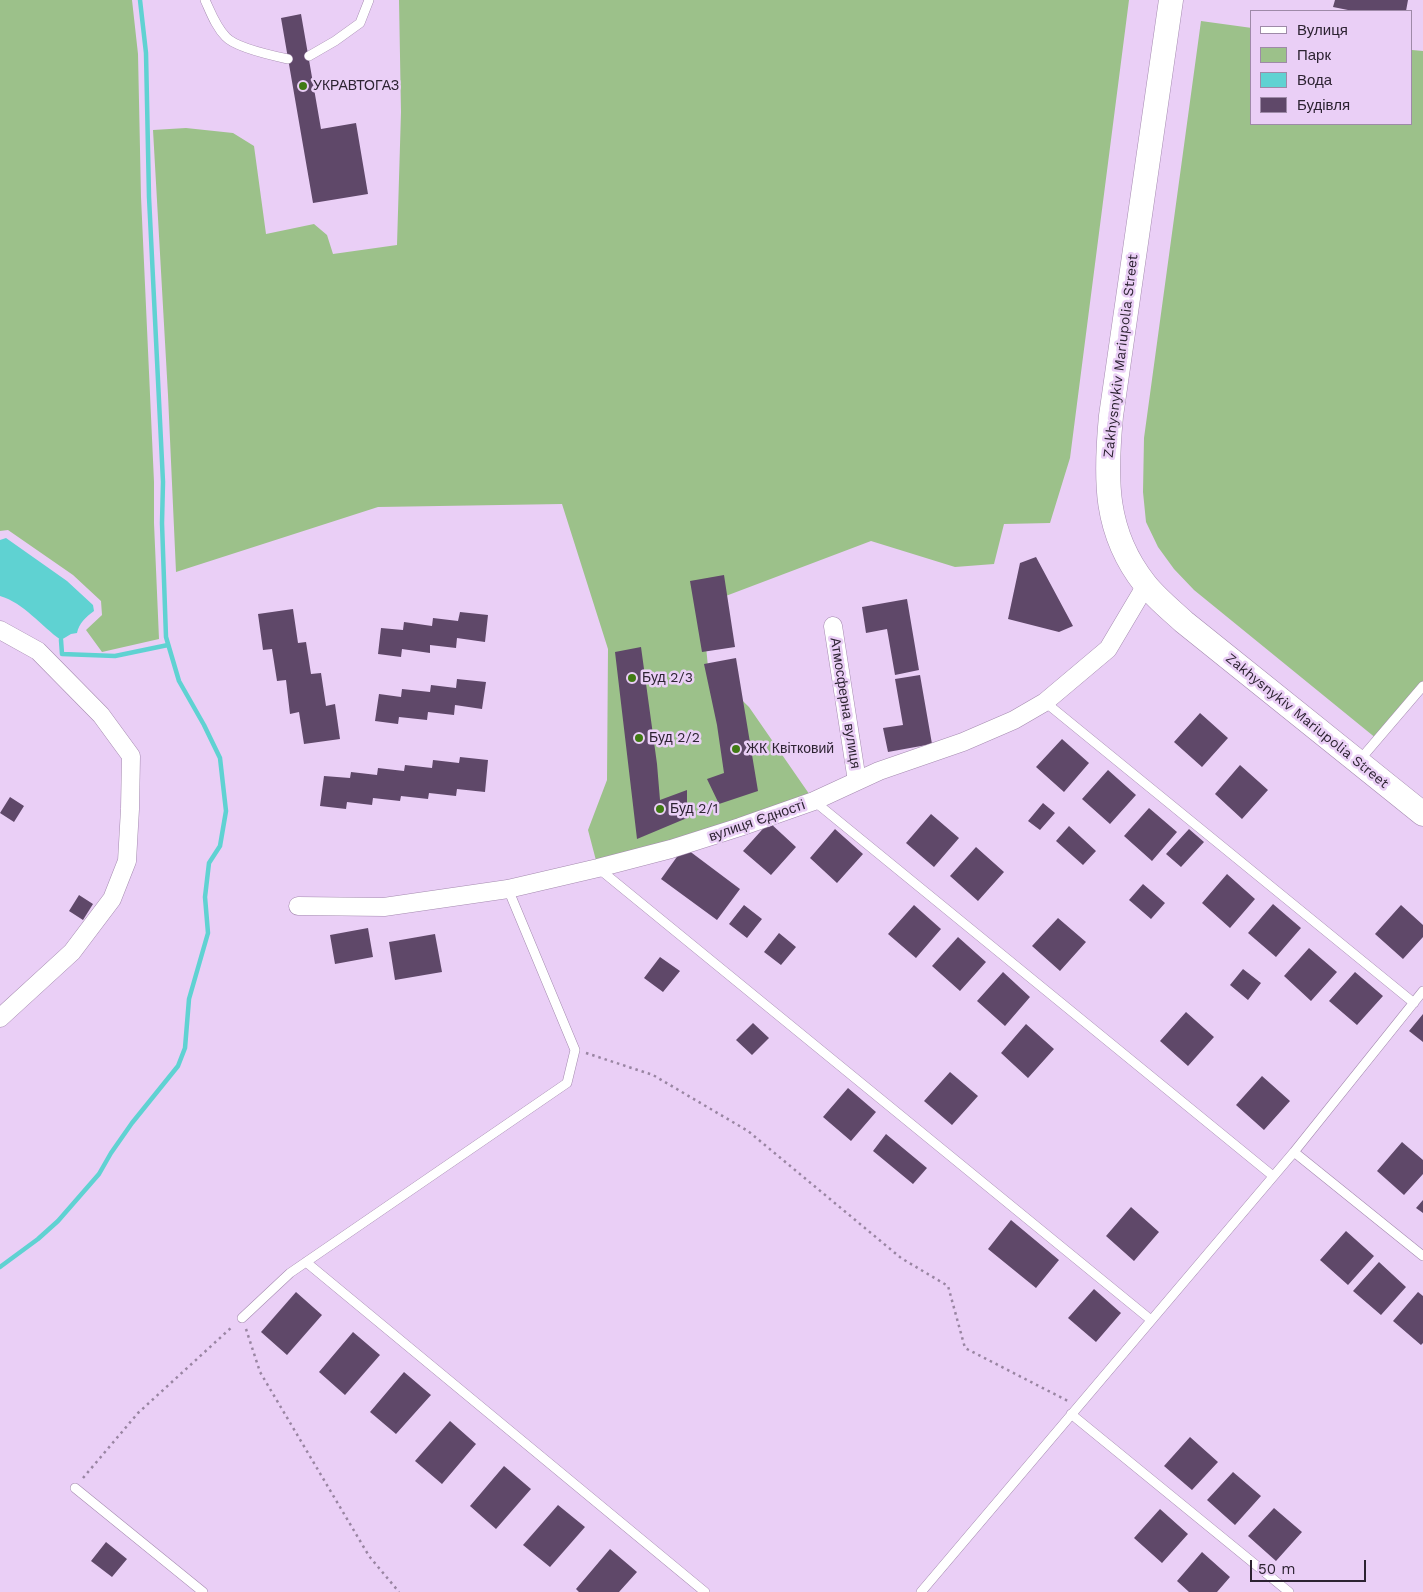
<!DOCTYPE html>
<meta charset="utf-8">
<style>
body{margin:0}
#map{position:relative;width:1423px;height:1592px;overflow:hidden;background:#eacff6;font-family:"Work Sans",sans-serif}
canvas{display:block}
.legend{position:absolute;left:1250px;top:10px;width:162px;height:115px;box-sizing:border-box;background:#eacff6;border:1px solid #9e8aa8;margin:0;padding:6px 9px;list-style:none;font-size:15px;color:#2d2332}
.legend li{display:flex;align-items:center;gap:10px;height:25px}
.legend b{width:25px;border:1px solid #9e8aa8}
.scale{position:absolute;left:1250px;top:1560px;width:116px;height:22px;box-sizing:border-box;border:2px solid #2d2332;border-top:0;padding-left:6px;font-size:15px;line-height:18px;white-space:nowrap;color:#2d2332;-webkit-text-stroke:4px #eacff6;paint-order:stroke}
</style>
<div id="map">
<canvas width="1423" height="1592"></canvas>
<ul class="legend">
<li><b style="height:6px;background:#fff"></b>Вулиця</li>
<li><b style="height:14px;background:#9cc18a"></b>Парк</li>
<li><b style="height:14px;background:#5fd2d2"></b>Вода</li>
<li><b style="height:14px;background:#5f4869"></b>Будівля</li>
</ul>
<div class="scale">50 m</div>
</div>
<script>
const g = document.querySelector('canvas').getContext('2d');
g.lineJoin = 'round';
function paint(path, color) { g.fillStyle = color; g.fill(path, 'evenodd'); }
function trace(path, color, width, dash) { g.strokeStyle = color; g.lineWidth = width; g.lineCap = dash ? 'butt' : 'round'; g.setLineDash(dash || []); g.stroke(path); }
function drawText(font, color, halo, rows, align = 'center') {
  g.font = font + ' "Work Sans",sans-serif'; g.lineWidth = 5; g.setLineDash([]); g.textBaseline = 'middle'; g.strokeStyle = halo; g.fillStyle = color; for (const [text, x, y, turn = 0] of rows) {
    g.save(); g.translate(x, y); g.rotate((+turn || 0) * Math.PI / 180); g.textAlign = isNaN(turn) ? turn : align; if (halo) g.strokeText(text, 0, 0); g.fillText(text, 0, 0); g.restore();
  }
}
const green = new Path2D(`
 M0 0H132L138 54 141 197 154 482V523L159 639 102 652 86 630 102 615 101 601 73 575 8 530 0 531Z
 M399 0H1129L1070 458 1050 523 1004 524 994 564 955 567 871 541 702 605 708 667 749 707 814 801 598 868 588 830 607 780 608 649 562 504 378 507 176 572 168 395 153 130 186 128 233 133 254 146 266 234 314 224 327 235 333 254 397 245 401 112Z
 M1201 21 1252 28V124H1412V50L1423 51V686L1377 739 1194 590 1174 569 1158 547 1146 522 1143 492 1144 438Z`);
const water = new Path2D(`
 M6 538 67 581 93 605 94 611C86 617 79 623 77 633L71 634 61 640C41 626 24 603 0 596V540Z`);
const stream = new Path2D(`
 M61 640 62 654 115 656 168 645
 M0 1267 38 1239 58 1221 99 1174 111 1153 132 1123 178 1066 185 1048 189 999 208 933 205 897 209 863 220 846 226 811 220 758 204 725 179 681 166 637 162 523 163 482 149 197 146 53 140 0`);
const building = new Path2D(`
 M1335 0H1408L1406 11H1353L1333 7Z
 M301 14 321 129 356 123 368 194 313 203 281 18Z
 M1036 557 1073 626 1059 632 1008 619 1020 563Z
 M724 575 735 647 702 652 690 581Z
 M907 599 919 670 895 675 887 629 866 633 862 607Z
 M293 609 298 643 306 642 311 674 321 673 326 706 335 704 340 739 304 744 299 712 290 714 286 680 277 681 272 649 263 650 258 614Z
 M460 612 488 615 485 642 457 638 456 648 430 645V653L402 649 401 657 378 654 381 628 403 630 404 622 432 626 433 618 458 621Z
 M641 647 657 764 660 800 687 790V818L637 839 615 652Z
 M736 658 758 791 719 804 707 779 724 773 717 725 704 664Z
 M920 675 932 744 888 752 883 728 903 725 895 679Z
 M457 679 486 682 482 709 455 705 454 715 428 712 427 720 399 717 398 724 375 721 379 694 401 697 402 689 430 692 431 685 456 688Z
 M1200 713 1228 738 1202 767 1174 742Z
 M1062 739 1089 763 1064 792 1036 767Z
 M460 757 488 760 485 792 457 789 456 796 429 793 428 799 401 796 400 801 373 798 372 805 347 802 346 809 320 806 324 776 350 778 351 772 377 775 378 768 404 771 405 765 432 768 433 760 459 763Z
 M1240 765 1268 790 1242 819 1215 794Z
 M1108 770 1136 795 1110 824 1082 799Z
 M10 797 24 806 14 822 0 813Z
 M1043 803 1055 813 1040 830 1028 821Z
 M1149 808 1177 832 1152 861 1124 836Z
 M931 814 959 838 934 867 906 843Z
 M769 822 796 847 771 875 743 851Z
 M1069 826 1096 851 1083 865 1056 841Z
 M835 829 863 854 837 883 810 858Z
 M1189 829 1204 842 1181 867 1166 854Z
 M684 847 740 889 717 920 661 879Z
 M976 847 1004 872 978 901 950 876Z
 M1227 874 1255 899 1230 928 1202 903Z
 M1143 884 1165 903 1151 919 1129 900Z
 M79 895 93 904 83 920 69 911Z
 M1273 904 1301 928 1276 957 1248 933Z
 M744 905 762 919 747 938 729 924Z
 M914 905 941 929 916 958 888 934Z
 M1401 905 1423 925V937L1403 959 1375 934Z
 M1058 918 1086 942 1060 971 1032 946Z
 M368 928 373 957 335 964 330 935Z
 M779 933 796 947 781 965 764 952Z
 M435 934 442 972 395 980 389 942Z
 M958 937 986 962 960 991 932 966Z
 M1309 948 1337 972 1311 1001 1284 976Z
 M660 957 680 971 663 992 644 978Z
 M1243 969 1261 983 1248 1000 1230 985Z
 M1003 972 1030 997 1005 1026 977 1001Z
 M1355 972 1383 996 1357 1025 1329 1001Z
 M1186 1012 1214 1037 1188 1066 1160 1041Z
 M1423 1014V1042L1409 1031Z
 M753 1023 769 1038 752 1055 736 1040Z
 M1026 1024 1054 1049 1028 1078 1001 1053Z
 M950 1072 978 1096 952 1125 924 1101Z
 M1262 1076 1290 1101 1264 1130 1236 1105Z
 M848 1088 876 1112 851 1141 823 1117Z
 M886 1134 927 1168 913 1184 873 1151Z
 M1402 1142 1423 1160V1174L1404 1195 1377 1171Z
 M1423 1200V1213L1416 1208Z
 M1131 1207 1159 1232 1134 1261 1106 1236Z
 M1011 1220 1059 1260 1036 1288 988 1249Z
 M1346 1231 1374 1256 1348 1285 1320 1260Z
 M1379 1262 1406 1287 1381 1315 1353 1291Z
 M1094 1289 1121 1313 1096 1342 1068 1318Z
 M296 1292 322 1315 287 1355 261 1332Z
 M1418 1292 1423 1296V1343L1421 1345 1393 1321Z
 M353 1332 380 1355 345 1395 319 1372Z
 M404 1372 431 1395 396 1434 370 1412Z
 M450 1421 476 1444 442 1484 415 1461Z
 M1190 1437 1218 1462 1192 1490 1164 1466Z
 M504 1466 531 1489 496 1529 470 1506Z
 M1233 1472 1261 1496 1235 1525 1207 1500Z
 M558 1505 585 1527 550 1567 523 1545Z
 M1274 1508 1302 1532 1276 1561 1248 1536Z
 M1160 1509 1188 1534 1162 1563 1134 1538Z
 M106 1542 127 1559 112 1577 91 1561Z
 M610 1549 637 1572 619 1592H579L576 1589Z
 M1202 1552 1230 1577 1217 1592H1189L1177 1581Z`);
const path = new Path2D(`
 M586 1053 653 1075 748 1131 901 1258 948 1286 965 1348 1068 1401
 M246 1329 260 1372 369 1556 399 1592
 M83 1478 138 1413 233 1326`);
const service = new Path2D(`
 M205 0C211 13 216 27 226 37 235 47 274 56 288 59
 M309 56 335 41 360 23 369 0
 M1045 702 1414 1003
 M1358 762 1423 686
 M814 801 1273 1176
 M598 868 1151 1320
 M1294 1152 1423 1256
 M306 1262 705 1592
 M242 1318 290 1273 567 1083 575 1050 508 889
 M1071 1414 1289 1592
 M75 1488 203 1592
 M921 1592 1294 1152 1423 991`);
const minor = new Path2D(`
 M833 626 857 781
 M0 630 38 651 101 715 131 756 130 809 127 861 112 899 72 952 0 1018
 M298 906 384 907 508 889 598 868 671 849 740 827 814 801 879 771 963 742 1014 720 1045 702 1108 649 1146 585`);
const secondary = new Path2D(`
 M1171 0 1111 416C1105 479 1104 532 1145 584 1156 598 1171 610 1184 622L1423 814`);
const markers = [
 [303,86,5,"#407b14"],
 [632,678,5,"#407b14"],
 [639,738,5,"#407b14"],
 [736,749,5,"#407b14"],
 [660,809,5,"#407b14"]
];
const poiNames = [
 ["УКРАВТОГАЗ",313,86],
 ["Буд 2/3",642,678],
 ["Буд 2/2",649,738],
 ["ЖК Квітковий",746,749],
 ["Буд 2/1",670,809]
];
const streetNames = [
 ["Zakhysnykiv Mariupolia Street",1121,356,-83],
 ["Атмосферна вулиця",845,703,81],
 ["Zakhysnykiv Mariupolia Street",1307,721,39],
 ["вулиця Єдності",757,821,-19]
];
paint(green, '#9cc18a');
paint(water, '#5fd2d2');
trace(stream, '#5fd2d2', 4.5);
paint(building, '#5f4869');
trace(service, '#a48aaf', 10);
trace(minor, '#a48aaf', 19);
trace(secondary, '#a48aaf', 25);
trace(path, '#9985a2', 2.5, [2.5, 4]);
trace(service, '#fff', 9);
trace(minor, '#fff', 18);
trace(secondary, '#fff', 24);
for (const [x, y, r, color] of markers) { const dot = new Path2D(); dot.arc(x, y, r, 0, 2 * Math.PI); g.fillStyle = color; g.fill(dot); trace(dot, '#eacff6', 2); }
drawText('14px', '#2d2332', '#eacff6', poiNames, 'left');
drawText('14px', '#2d2332', '#eacff6', streetNames);
</script>
